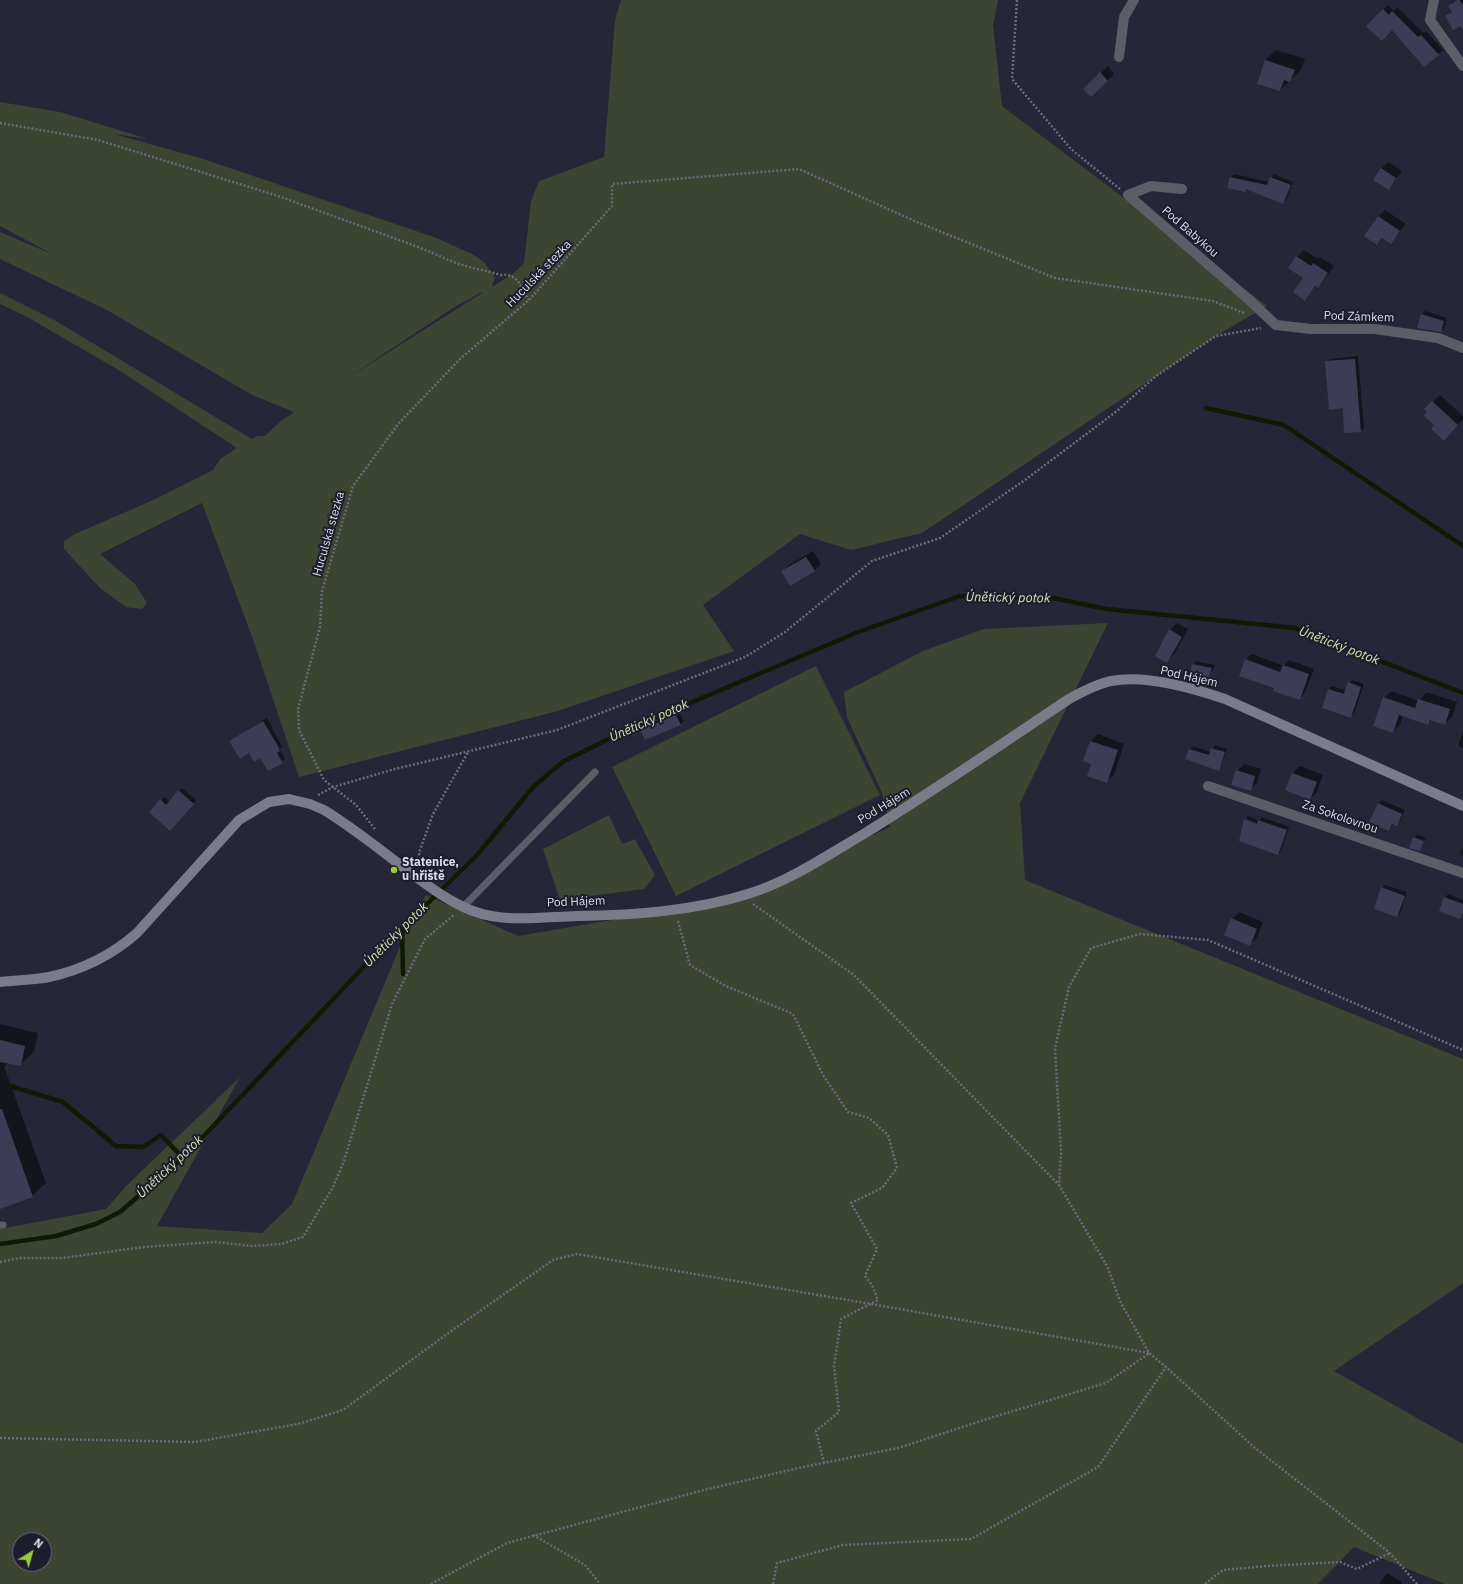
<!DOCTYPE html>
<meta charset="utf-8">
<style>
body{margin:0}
#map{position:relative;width:1463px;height:1584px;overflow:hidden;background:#262638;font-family:"IBM Plex Sans",sans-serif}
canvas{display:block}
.north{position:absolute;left:12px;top:1532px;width:40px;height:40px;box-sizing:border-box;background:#1d1d2d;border:1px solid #6a6a79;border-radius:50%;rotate:37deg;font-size:11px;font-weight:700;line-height:16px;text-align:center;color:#dddeea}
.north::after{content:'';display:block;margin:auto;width:14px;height:18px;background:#99cb36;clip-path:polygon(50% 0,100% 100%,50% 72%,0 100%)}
</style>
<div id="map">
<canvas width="1463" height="1584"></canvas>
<div class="north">N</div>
</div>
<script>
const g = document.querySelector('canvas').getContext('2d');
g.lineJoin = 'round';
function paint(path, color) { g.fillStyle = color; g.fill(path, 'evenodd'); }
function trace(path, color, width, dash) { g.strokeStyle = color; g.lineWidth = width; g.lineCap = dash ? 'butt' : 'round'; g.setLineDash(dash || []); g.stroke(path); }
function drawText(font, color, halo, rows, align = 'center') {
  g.font = font + ' "IBM Plex Sans",sans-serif'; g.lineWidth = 4; g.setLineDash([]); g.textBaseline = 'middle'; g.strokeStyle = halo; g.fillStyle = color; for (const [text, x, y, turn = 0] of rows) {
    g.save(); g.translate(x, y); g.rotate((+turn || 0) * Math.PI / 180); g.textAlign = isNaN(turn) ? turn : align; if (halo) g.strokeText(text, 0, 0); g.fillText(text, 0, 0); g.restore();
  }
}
const green = new Path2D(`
 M621 0H998L993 25 1002 106 1267 306 1216 336 922 533 851 550 800 534 703 605 734 651 558 711 299 777 254 642 202 503 100 554 135 584 147 603 142 609 126 607 100 588 64 549V541L75 534 151 501 213 470 220 459 237 448 117 369 27 317 0 304V293L56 321 252 439 257 436H265L281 421 294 412 252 395 107 310 0 259V232L52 254 0 226V102L60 112 148 139 114 134 200 158 434 237 472 254 484 262 495 277 492 287 514 273 524 263 531 201 539 181 604 157 615 20ZM482 292V293L343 381 453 308Z
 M1108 623 1020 803 1025 880 1463 1059V1283L1334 1371 1463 1444V1584H1445L1354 1547 1318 1584H0V1229L106 1209 126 1186 240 1077 157 1226 262 1233 292 1204 410 923 426 895 518 936 729 900 890 827 882 793 847 717 844 692 923 651 984 629ZM20 1540H44V1564H20Z
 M816 666 880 795 676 896 612 767Z
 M609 815 622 844 635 839 655 875 644 889 560 900 543 849Z`);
const shadow = new Path2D(`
 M1463 0V23L1446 17 1452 11 1449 6 1454 1Z
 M1388 5 1394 11 1397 7 1424 33 1426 31 1443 50 1438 54 1392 29 1368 26Z
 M1276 50 1305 59 1301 70 1280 90 1265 60Z
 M1108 66 1114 74 1091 96 1085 89Z
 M1388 162 1402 171 1389 188 1381 169Z
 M1234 174 1269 182 1274 174 1293 182 1286 200 1283 203 1248 189 1245 191 1231 177Z
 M1385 210 1406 224 1391 243 1383 238 1377 244 1378 217Z
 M1304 250 1318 259 1320 257 1334 266 1324 280 1318 287 1316 286 1305 299 1304 278 1297 257Z
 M1425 311 1447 318 1444 328 1440 331 1418 328 1422 314Z
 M1358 356 1364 428 1361 431 1345 432 1344 407 1326 362 1330 359Z
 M1440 395 1463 416V419L1451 433 1436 425 1426 409Z
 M813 551 821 564 814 571 783 572 789 565Z
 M1177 623 1188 629 1174 654 1167 661 1170 630Z
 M1252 654 1284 666 1289 660 1314 669 1305 693 1299 699 1276 688 1241 675 1246 659Z
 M1196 661 1215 665 1207 681 1193 664Z
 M1352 680 1364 684 1354 714 1350 717 1323 707 1329 689 1332 686 1346 691Z
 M1391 691 1419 701 1426 692 1457 702 1452 717 1445 723 1432 719 1428 724 1403 716 1400 725 1393 732 1384 698Z
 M679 712 684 721 681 724 645 739 641 730 644 727Z
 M267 718 282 747 280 750 285 759 268 770 260 757 230 741Z
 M1463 731V748L1458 746Z
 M1098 734 1124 744 1114 775 1107 781 1092 763 1084 760 1091 741Z
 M1215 745 1227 749 1221 766 1218 770 1186 759 1190 749 1193 746 1211 752Z
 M1244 764 1261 769 1257 783 1250 789 1237 771Z
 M1300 766 1323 775 1317 792 1310 799 1287 790 1293 773Z
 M182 788 196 800 173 826 150 812 164 797 170 802Z
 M1382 800 1405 810 1400 821 1396 824 1394 823 1389 830 1378 803Z
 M1248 816 1259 821 1262 817 1289 827 1281 851 1278 854 1240 841 1246 819V821L1261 826 1262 825 1246 819Z
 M1417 834 1426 838 1420 850 1410 847Z
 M1463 847V856L1460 854Z
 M1385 885 1407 892 1400 913 1397 916 1382 888Z
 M1448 894 1463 900V914L1460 918 1445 898Z
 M1239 912 1263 922 1257 938 1250 944 1232 919Z
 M0 1024 38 1033 34 1052 20 1065 8 1063 4 1066 46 1183 32 1196 0 1208Z
 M1387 1573 1402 1582 1401 1584H1379Z`);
const stream = new Path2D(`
 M1206 408 1284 425 1463 546
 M402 928 403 974
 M10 1086 63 1102 116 1146 143 1147 161 1135 183 1158
 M0 1244 56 1236 96 1224 120 1212 183 1158 373 957 478 854 534 786 564 761 631 728 858 632 960 596 1053 598 1107 609 1295 628 1463 693`);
const building = new Path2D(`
 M1457 0H1459L1463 5V30L1461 26 1453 30 1445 16 1452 12 1448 6Z
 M1383 9 1389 15 1392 11 1418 37 1421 35 1439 55 1424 67 1392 30 1382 41 1366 26Z
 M1265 60 1295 70 1290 82 1284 80 1280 91 1257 84Z
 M1100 72 1108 81 1091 97 1083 89Z
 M1381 168 1396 178 1389 190 1373 180Z
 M1230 177 1267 185 1270 177 1291 185 1283 204 1246 189V192L1227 188Z
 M1378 216 1400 231 1391 244 1382 238 1377 245 1364 236Z
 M1296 256 1311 266 1313 263 1328 273 1318 288 1315 286 1305 301 1293 292 1303 278 1288 268Z
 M1421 314 1444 321 1441 332 1417 328Z
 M1355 359 1361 432 1344 433 1343 408 1329 410 1325 361Z
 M1432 401 1458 425 1444 441 1431 429 1434 425 1424 416 1427 412 1424 409Z
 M806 557 815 571 790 586 781 571Z
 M1169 629 1182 637 1167 663 1155 656Z
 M1245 659 1280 672 1283 665 1309 674 1300 700 1273 691 1274 688 1239 676Z
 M1192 664 1212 668 1207 682 1188 678Z
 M1348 682 1361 687 1351 718 1322 708 1328 689 1344 694Z
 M1383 697 1415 708 1418 699 1450 709 1445 725 1430 720 1428 725 1399 715 1393 733 1373 726Z
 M676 715 681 725 645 740 640 730Z
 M263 721 278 746 280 751 277 753 283 763 268 771 260 758 254 762 249 753 240 759 229 741Z
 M1090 741 1118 750 1107 783 1087 776 1091 764 1083 761Z
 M1211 748 1225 752 1219 771 1185 759 1189 749 1209 755Z
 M1236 770 1255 776 1251 791 1231 785Z
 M1292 773 1317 782 1310 800 1285 790Z
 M178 790 194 804 170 831 149 812 160 799 166 805Z
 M1378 803 1402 814 1397 826 1392 824 1389 831 1369 822Z
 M1244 819 1257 824 1258 820 1287 830 1278 855 1239 841Z
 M1413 837 1424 841 1420 851 1409 848Z
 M1381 887 1405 896 1397 917 1374 909Z
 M1444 897 1463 904V912L1460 919 1439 911Z
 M1231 918 1257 929 1250 946 1224 935Z
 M0 1040 25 1046 21 1066 0 1062Z
 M0 1109H2L33 1197 0 1209Z`);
const path = new Path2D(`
 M1017 0 1012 79 1071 149 1120 189
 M0 123 98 140 278 196 421 248 458 264 501 275C520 273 520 289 529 300
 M318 795 333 787 395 769 557 730 745 657 785 632 872 561 940 538 1025 480 1117 411 1156 376 1216 336 1261 328
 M375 829 356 805 324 780 299 730 298 709 320 627 322 591 353 486 399 423 461 358 529 300 612 206V184L799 169 917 222 1055 278 1213 301 1244 313
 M422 867 419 853 433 814 468 752
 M753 904 854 975 1059 1185
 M678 921 690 965 726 986 793 1014 823 1075 848 1112 869 1118 888 1135 897 1168 882 1188 851 1203 877 1249 865 1276 872 1285 878 1300 841 1319 834 1366 839 1412 816 1431 824 1463
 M0 1262 20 1258H62L144 1247 215 1242 252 1246 281 1244 303 1237 333 1187 344 1161 392 1004 425 939 454 915
 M0 1438 195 1442 298 1424 343 1410 447 1334 553 1260 577 1254 871 1304 1149 1353
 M533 1535 585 1565 600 1584
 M431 1584 507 1543 704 1490 803 1467 898 1448 987 1419 1106 1383 1148 1354
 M773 1584 777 1563 843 1545 971 1539 1098 1467 1166 1367
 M1205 1584 1223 1570 1267 1566 1340 1562 1357 1569 1390 1553
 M1417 1584 1390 1553 1255 1448 1166 1367 1149 1353 1120 1301 1107 1266 1059 1185 1061 1152 1055 1048 1069 987 1091 948 1140 934 1208 940 1463 1050`);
const lane = new Path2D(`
 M463 907 595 772
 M0 1225H3`);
const street = new Path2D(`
 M1434 0 1430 20 1463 66
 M1119 57 1124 17 1134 0
 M1182 189 1151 186 1128 195 1247 298 1276 325 1311 329H1375L1438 338 1463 348
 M1208 786 1463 873`);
const secondary = new Path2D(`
 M0 982C16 980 34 980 49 977 82 970 112 955 137 933L239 820 269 802 289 799 310 804 324 810C355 829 383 852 412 874 431 888 451 903 473 911 504 923 544 917 577 916 635 915 695 911 751 893 789 881 828 855 862 835 932 792 1000 745 1069 699 1082 692 1096 684 1111 681 1145 674 1193 688 1225 699L1463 806`);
const markers = [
 [394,870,4,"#99cb36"]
];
const streetNames = [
 ["Pod Babykou",1190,232,41],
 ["Huculská stezka",539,274,-46],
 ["Pod Zámkem",1359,317,2],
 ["Huculská stezka",329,534,-74],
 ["Pod Hájem",1189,677,13],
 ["Pod Hájem",884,806,-31],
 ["Za Sokolovnou",1340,817,19],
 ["Pod Hájem",576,902,-2]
];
const poiNames = [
 ["Statenice,",402,863],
 ["u hřiště",402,877]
];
const waterNames = [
 ["Únětický potok",1008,598,1],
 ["Únětický potok",1339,646,21],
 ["Únětický potok",649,721,-24],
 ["Únětický potok",396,935,-45],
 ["Únětický potok",170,1167,-43]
];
paint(green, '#3c4531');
paint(shadow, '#0007');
trace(stream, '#101902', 4.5);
paint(building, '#3c3c57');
trace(path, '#6a6a7a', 2.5, [2, 2]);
trace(lane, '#5d5d67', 7);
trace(street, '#5d5d67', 10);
trace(secondary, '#7b7b8a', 10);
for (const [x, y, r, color] of markers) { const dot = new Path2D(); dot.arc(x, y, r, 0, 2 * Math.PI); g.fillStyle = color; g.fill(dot); trace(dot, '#1d1d2d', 1.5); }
drawText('12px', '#dddeea', '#1d1d2d', streetNames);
drawText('bold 12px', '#dddeea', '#1d1d2d', poiNames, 'left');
drawText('italic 13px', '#cfe6af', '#1d1d2d', waterNames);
</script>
